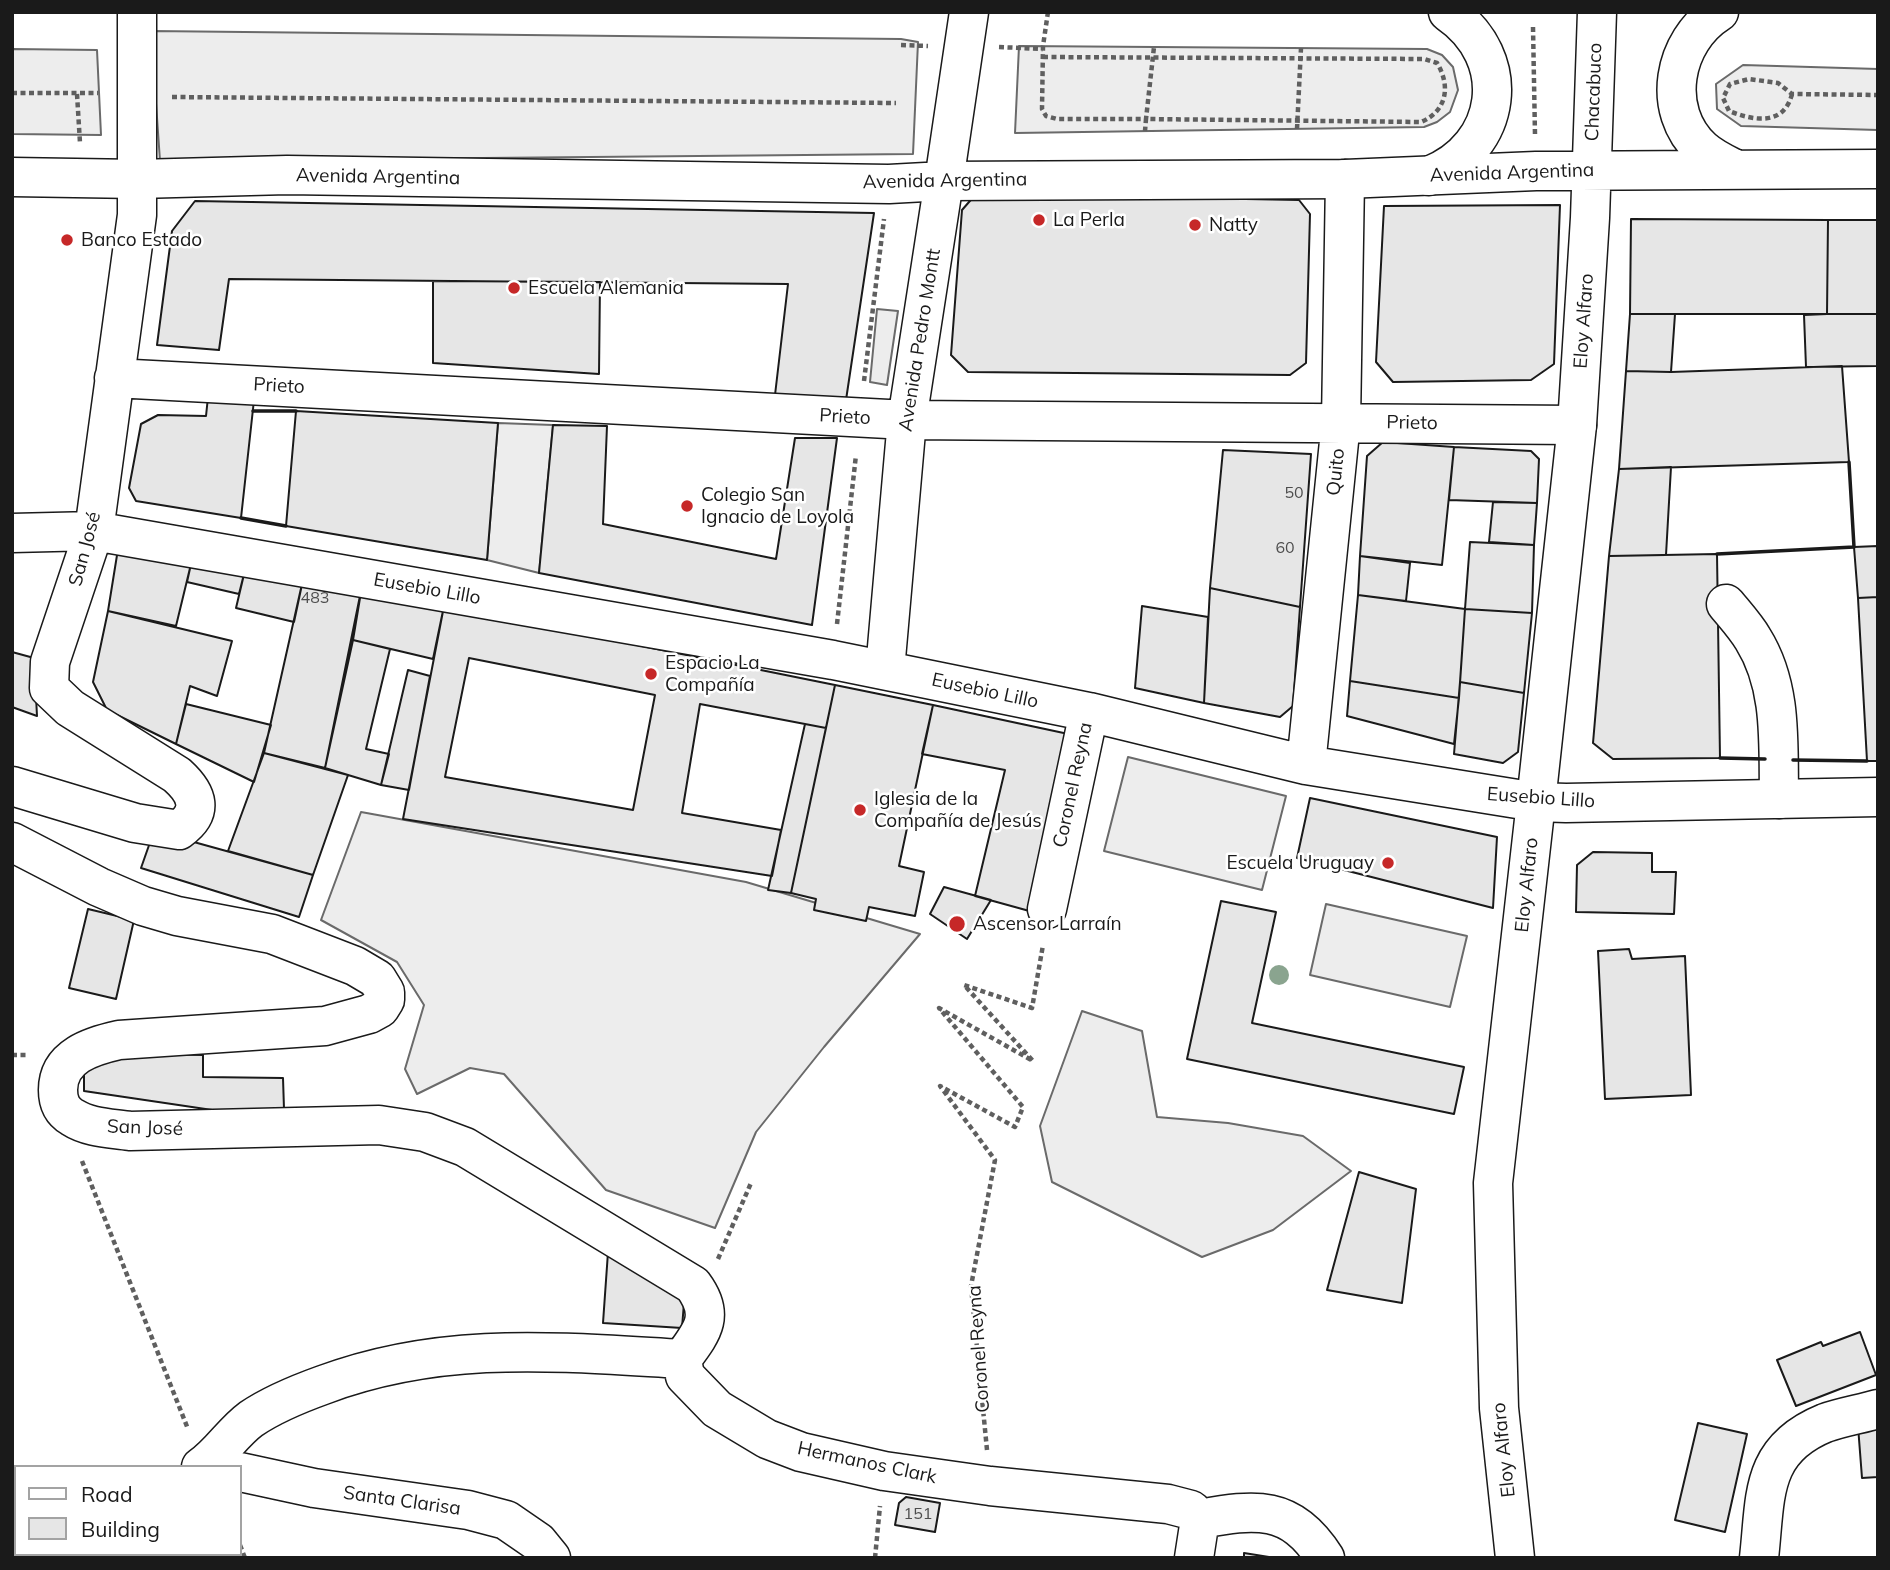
<!DOCTYPE html>
<meta charset="utf-8">
<style>
body{margin:0}
#map{position:relative;width:1890px;height:1570px;overflow:hidden;background:#fff;font-family:Mulish,sans-serif}
canvas{display:block}
.frame{position:absolute;inset:0;border:14px solid #1a1a1a;pointer-events:none}
.legend{position:absolute;left:14px;top:1465px;width:228px;height:91px;box-sizing:border-box;background:#fff;border:2px solid #a3a3a3;margin:0;padding:9px 12px;list-style:none;font-size:21px;color:#1a1a1a}
.legend li{display:flex;align-items:center;gap:14px;height:35px}
.legend b{width:35px;border:2px solid #a3a3a3}
</style>
<div id="map">
<canvas width="1890" height="1570"></canvas>
<div class="frame"></div>
<ul class="legend">
<li><b style="height:9px;background:#fff"></b>Road</li>
<li><b style="height:19px;background:#e6e6e6"></b>Building</li>
</ul>
</div>
<script>
const g = document.querySelector('canvas').getContext('2d');
g.lineJoin = 'round';
function paint(path, color) { g.fillStyle = color; g.fill(path, 'evenodd'); }
function trace(path, color, width, dash) { g.strokeStyle = color; g.lineWidth = width; g.lineCap = dash ? 'butt' : 'round'; g.setLineDash(dash || []); g.stroke(path); }
function drawText(font, color, halo, rows, align = 'center') {
  g.font = font + ' Mulish,sans-serif'; g.lineWidth = 5; g.setLineDash([]); g.textBaseline = 'middle'; g.strokeStyle = halo; g.fillStyle = color; for (const [text, x, y, turn = 0] of rows) {
    g.save(); g.translate(x, y); g.rotate((+turn || 0) * Math.PI / 180); g.textAlign = isNaN(turn) ? turn : align; if (halo) g.strokeText(text, 0, 0); g.fillText(text, 0, 0); g.restore();
  }
}
const built = new Path2D(`
 M151 31 901 39 918 42 913 154 160 161Z
 M1019 46 1427 49 1442 55 1453 67 1458 90 1450 112 1437 122 1424 127 1015 133Z
 M12 49 97 50 101 135 12 134Z
 M1743 65 1878 69V130L1741 126 1717 109 1716 84Z
 M877 309 898 311 887 385 870 382Z
 M498 423 553 425 539 573 487 560Z
 M1128 757 1286 796 1262 890 1104 851Z
 M361 812 746 882 920 934 824 1047 756 1132 715 1228 606 1190 504 1074 470 1068 417 1094 405 1069 424 1005 397 962 321 920Z
 M1326 904 1467 936 1450 1007 1310 975Z
 M1082 1011 1142 1031 1157 1117 1228 1123 1303 1136 1351 1171 1273 1230 1202 1257 1052 1182 1040 1126Z`);
const building = new Path2D(`
 M976 194 1299 200 1310 214 1306 363 1290 375 968 372 951 355 962 210Z
 M195 201 874 213 846 400 775 395 788 284 229 279 219 350 157 345 172 231Z
 M1560 205 1554 364 1531 380 1393 382 1376 362 1384 206Z
 M1631 219 1828 220 1827 314H1630Z
 M1828 220H1878V314H1827Z
 M433 281 600 282 599 374 433 363Z
 M1630 314H1675L1671 372 1626 371Z
 M1827 314H1878V366L1806 367 1804 315Z
 M1842 366 1849 462 1619 469 1626 371 1671 372Z
 M208 397 254 400 241 518 136 501 129 488 141 424 158 415 206 416Z
 M296 411 498 423 487 560 286 526Z
 M553 425 607 426 603 524 776 559 795 438H837L812 625 539 573Z
 M1383 442 1454 447 1442 565 1360 556 1367 456Z
 M1454 447 1531 451 1539 459 1537 503 1449 500Z
 M1223 450 1311 454 1300 607 1210 588Z
 M1671 467 1666 555 1609 556 1619 469Z
 M1493 502 1537 503 1534 545 1489 542Z
 M1470 542 1534 545 1532 613 1465 609Z
 M1878 546V597L1858 598 1854 547Z
 M118 549 191 564 176 626 108 611Z
 M1717 554 1720 758 1613 759 1593 743 1609 556Z
 M1360 556 1410 563 1406 601 1358 595Z
 M191 564 246 566 239 594 187 582Z
 M246 566 304 575 294 622 236 608Z
 M304 575 362 586 325 768 264 753Z
 M362 586 444 606 433 659 353 640Z
 M1210 588 1300 607 1293 706 1280 717 1204 703Z
 M1358 595 1465 609 1459 698 1350 681Z
 M1878 597V761H1867L1858 598Z
 M444 606 835 685 826 728 700 704 682 813 781 830 772 876 403 819ZM469 658 655 695 633 810 445 777Z
 M1142 606 1208 617 1204 703 1135 688Z
 M1465 609 1532 613 1524 693 1460 682Z
 M108 611 232 641 217 696 190 686 176 744 107 710 93 682Z
 M353 640 390 649 366 749 389 754 381 785 325 768Z
 M12 652 34 658 37 716 12 707Z
 M408 670 430 676 409 790 381 785Z
 M1350 681 1459 698 1454 744 1347 716Z
 M1460 682 1524 693 1518 752 1503 763 1454 754Z
 M835 685 933 705 899 866 924 872 915 916 869 907 866 921 814 910 816 899 791 893Z
 M186 704 271 725 254 782 176 744Z
 M933 705 1073 735 1033 912 975 896 1005 770 922 754Z
 M805 724 826 728 791 893 768 890Z
 M264 753 348 775 313 875 228 851Z
 M1310 798 1497 837 1493 908 1297 858Z
 M154 831 313 875 299 917 141 868Z
 M1593 852 1652 853V872H1676L1674 914 1576 912 1577 865Z
 M944 887 991 900 967 939 930 914Z
 M1221 901 1276 912 1252 1023 1464 1067 1454 1114 1187 1059Z
 M88 909 134 920 116 999 69 988Z
 M1629 949 1632 959 1685 956 1691 1095 1605 1099 1598 951Z
 M98 1053 203 1055V1077L283 1078 284 1109 219 1111 84 1091V1068Z
 M1359 1172 1416 1189 1402 1303 1327 1290Z
 M608 1252 685 1290 682 1328 603 1323Z
 M1860 1332 1876 1375 1796 1406 1777 1360 1821 1342 1823 1346Z
 M1698 1423 1747 1434 1725 1532 1675 1520Z
 M1878 1424V1477L1862 1478 1858 1426Z
 M906 1497 940 1503 935 1532 895 1525 899 1503Z
 M1244 1553 1269 1557V1558H1244Z
 M80 1554H93L95 1558H73Z
 M127 1554H215L208 1558H129Z`);
const path = new Path2D(`
 M1048 12 1043 46 1042 109 1046 116 1057 119H1146L1154 47
 M1533 27 1535 135
 M901 45 928 46
 M999 47 1043 49
 M1043 57 1424 59 1437 63C1451 86 1447 111 1421 122L1146 119 1145 131
 M12 93H98
 M77 94 80 143
 M1792 94C1784 126 1754 121 1729 111L1723 98 1730 84 1749 79 1778 83 1792 94 1878 95
 M172 97 896 103
 M1297 129 1301 48
 M864 381 884 219
 M837 624 856 455
 M12 1055H29
 M82 1161 188 1429
 M718 1259 751 1183
 M987 1450 971 1286 995 1160 940 1086 1015 1127 1023 1107 939 1008 1033 1061 964 985 1032 1008 1043 945
 M240 1545 245 1558
 M875 1558 880 1506`);
const minor = new Path2D(`
 M1429 176C1503 147 1515 58 1448 12
 M114 378 907 420 1577 425
 M12 533 94 531 833 660 1089 712 1306 765 1536 802 1493 1183 1499 1408 1515 1558
 M1726 604C1735 615 1746 627 1753 639 1783 687 1778 744 1779 799
 M885 670 907 420 944 181
 M1306 765 1341 422 1345 179
 M12 786 135 823 179 830C204 812 198 794 177 775L70 708 49 688 50 662 94 531 137 215V12
 M12 842 99 887 143 906 177 916 272 934 355 966 377 979 385 992V1000L380 1008 369 1014 325 1026 119 1040C92 1046 58 1056 58 1090 58 1102 62 1111 72 1117 89 1128 110 1128 130 1131L379 1125 425 1132 465 1147 693 1285C716 1316 702 1332 682 1359
 M1047 909 1089 712
 M682 1359 685 1376 717 1409 767 1439 801 1452 884 1471 990 1486 1168 1504 1191 1510 1200 1519
 M201 1467C220 1454 232 1433 251 1419 273 1404 298 1394 323 1385 443 1340 558 1352 682 1359
 M240 1472 314 1488 468 1510 506 1520 538 1542 551 1558
 M1200 1519C1255 1509 1291 1504 1325 1558
 M12 1552H16
 M1194 1558 1200 1519
 M1759 1558C1766 1497 1759 1450 1825 1423 1842 1417 1861 1414 1878 1409`);
const major = new Path2D(`
 M1597 12 1590 218 1577 425 1536 802 1566 803 1878 797
 M1719 12C1673 41 1660 110 1702 149 1712 158 1723 163 1735 169
 M12 177 138 179 287 175 889 184 944 181 1345 179 1536 171 1878 169
 M944 181 969 12`);
const wall = new Path2D(`
 M253 411H296
 M241 518 286 526
 M1717 554 1854 547 1849 462
 M1720 758 1765 759
 M1793 760 1867 761`);
const trees = [
 [1279,975]
];
const markers = [
 [1039,220,7,"#c62828"],
 [1195,225,7,"#c62828"],
 [67,240,7,"#c62828"],
 [514,288,7,"#c62828"],
 [687,506,7,"#c62828"],
 [651,674,7,"#c62828"],
 [860,810,7,"#c62828"],
 [1388,863,7,"#c62828"],
 [957,924,9,"#c62828"]
];
const numberNames = [
 ["50",1294,493],
 ["60",1285,548],
 ["483",315,598],
 ["151",918,1514]
];
const streetNames = [
 ["Chacabuco",1594,92,-88],
 ["Avenida Argentina",1512,173,-2],
 ["Avenida Argentina",378,177,1],
 ["Avenida Argentina",945,181,-1],
 ["Eloy Alfaro",1584,321,-86],
 ["Avenida Pedro Montt",920,340,-81],
 ["Prieto",279,386,3],
 ["Prieto",845,417,3],
 ["Prieto",1412,423,1],
 ["Quito",1336,472,-84],
 ["San José",85,549,-75],
 ["Eusebio Lillo",427,589,10],
 ["Eusebio Lillo",985,691,12],
 ["Coronel Reyna",1073,785,-78],
 ["Eusebio Lillo",1541,798,4],
 ["Eloy Alfaro",1527,885,-84],
 ["San José",145,1128,2],
 ["Coronel Reyna",979,1349,-94],
 ["Eloy Alfaro",1504,1450,-96],
 ["Hermanos Clark",867,1463,12],
 ["Santa Clarisa",402,1501,8]
];
const poiNames = [
 ["La Perla",1053,220],
 ["Natty",1209,225],
 ["Banco Estado",81,240],
 ["Escuela Alemania",528,288],
 ["Colegio San",701,495],
 ["Ignacio de Loyola",701,517],
 ["Espacio La",665,663],
 ["Compañía",665,685],
 ["Iglesia de la",874,799],
 ["Compañía de Jesús",874,821],
 ["Escuela Uruguay",1374,863,"right"],
 ["Ascensor Larraín",973,924]
];
paint(built, '#ededed');
trace(built, '#6a6a6a', 2);
paint(building, '#e6e6e6');
trace(building, '#1a1a1a', 2);
trace(minor, '#1a1a1a', 41);
trace(major, '#1a1a1a', 41);
trace(path, '#5f5f5f', 4.5, [5, 3.5]);
trace(minor, '#fff', 38);
trace(major, '#fff', 38);
trace(wall, '#1a1a1a', 3.5);
g.fillStyle = '#8aa48f';
for (const [x, y] of trees) { g.beginPath(); g.arc(x, y, 10, 0, 2 * Math.PI); g.fill(); }
for (const [x, y, r, color] of markers) { const dot = new Path2D(); dot.arc(x, y, r, 0, 2 * Math.PI); g.fillStyle = color; g.fill(dot); trace(dot, '#fff', 2.5); }
drawText('16px', '#4d4d4d', null, numberNames);
drawText('19px', '#1a1a1a', '#fff', streetNames);
drawText('19px', '#1a1a1a', '#fff', poiNames, 'left');
</script>
